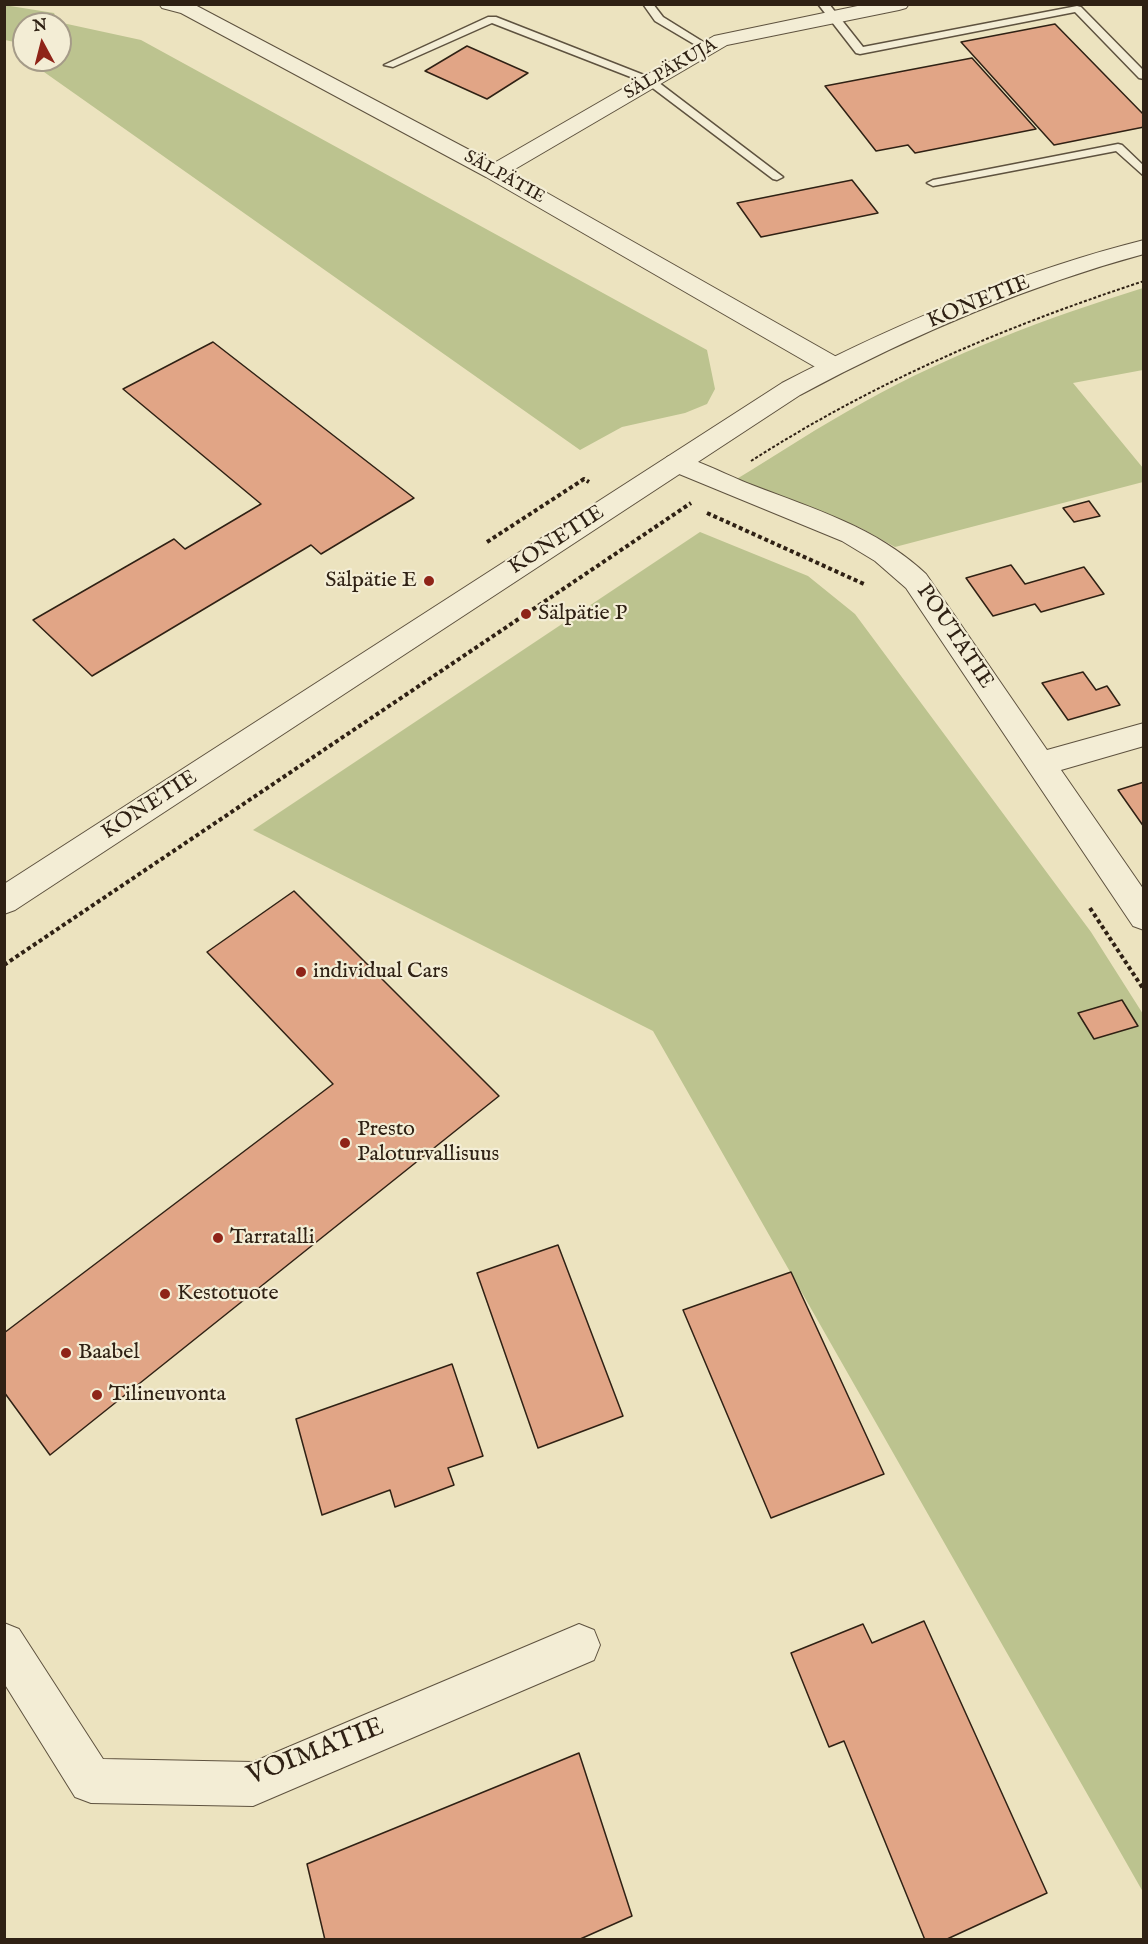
<!DOCTYPE html>
<meta charset="utf-8">
<style>
body{margin:0}
#map{position:relative;width:1148px;height:1944px;overflow:hidden;background:#ece3bf;font-family:"IM FELL English",serif}
canvas{display:block}
.frame{position:absolute;inset:0;border:6px solid #2f2114;pointer-events:none}
.north{position:absolute;left:12px;top:12px;width:60px;height:60px;box-sizing:border-box;background:#f3edd5;border:2px solid #a59b88;border-radius:50%;rotate:353deg;font-size:16px;font-weight:700;line-height:24px;text-align:center;color:#2f2114}
.north::after{content:'';display:block;margin:auto;width:21px;height:27px;background:#8f2418;clip-path:polygon(50% 0,100% 100%,50% 72%,0 100%)}
</style>
<div id="map">
<canvas width="1148" height="1944"></canvas>
<div class="frame"></div>
<div class="north">N</div>
</div>
<script>
const g = document.querySelector('canvas').getContext('2d');
g.lineJoin = 'round';
function paint(path, color) { g.fillStyle = color; g.fill(path, 'evenodd'); }
function trace(path, color, width, dash) { g.strokeStyle = color; g.lineWidth = width; g.lineCap = dash ? 'butt' : 'round'; g.setLineDash(dash || []); g.stroke(path); }
function drawText(font, color, halo, rows, align = 'center') {
  g.font = font + ' "IM FELL English",serif'; g.lineWidth = 4.5; g.setLineDash([]); g.textBaseline = 'middle'; g.strokeStyle = halo; g.fillStyle = color; for (const [text, x, y, turn = 0] of rows) {
    g.save(); g.translate(x, y); g.rotate((+turn || 0) * Math.PI / 180); g.textAlign = isNaN(turn) ? turn : align; if (halo) g.strokeText(text, 0, 0); g.fillText(text, 0, 0); g.restore();
  }
}
const green = new Path2D(`
 M4 5 54 13 58 22 141 40 707 350 715 389 707 404 685 413 622 427 580 450 27 60H60V24H24V44L5 40Z
 M1143 288V370L1073 383 1143 468V482L895 547 859 527 735 480C778 454 820 426 864 402 952 353 1047 318 1143 288Z
 M700 532 808 576 855 614 1091 932 1143 1014V1892L653 1031 253 830Z`);
const building = new Path2D(`
 M1055 24 1144 115V127L1054 145 961 42Z
 M467 46 528 73 487 99 425 71Z
 M972 58 1036 129 915 153 908 145 876 151 825 86Z
 M852 180 878 213 761 237 737 203Z
 M213 342 414 498 321 554 311 545 92 676 33 620 174 539 185 549 261 504 123 389Z
 M1089 501 1100 516 1074 522 1063 508Z
 M1011 565 1025 584 1084 567 1104 594 1041 612 1035 604 993 616 966 578Z
 M1083 672 1096 690 1107 686 1120 705 1068 720 1042 683Z
 M1144 782V827L1118 790Z
 M294 891 499 1096 50 1455 4 1392V1333L333 1084 207 952Z
 M1122 1000 1138 1026 1094 1039 1078 1013Z
 M558 1245 623 1416 538 1448 477 1273Z
 M791 1272 884 1474 771 1518 683 1310Z
 M452 1364 483 1456 448 1468 454 1485 395 1507 390 1490 322 1515 296 1419Z
 M924 1621 1047 1893 945 1940H925L844 1741 829 1747 791 1653 863 1624 872 1643Z
 M579 1753 632 1916 578 1940H325L307 1864Z`);
const pathFar1 = new Path2D(`
 M751 461C876 381 1004 327 1144 281`);
const path = new Path2D(`
 M707 513 864 584
 M487 542 584 479 589 482
 M1090 908 1144 990
 M4 965 691 503`);
const service = new Path2D(`
 M643 4H653L663 17 713 48 704 50 655 21Z
 M818 4H829L863 47 1077 6 1081 7 1144 71V79L1139 78 1075 12 860 54 856 53Z
 M488 17H496L654 79 783 177 777 180 773 179 646 83 492 23 393 67 384 65Z
 M1118 144 1122 145 1144 166V176L1116 151 933 186 927 183 933 180Z`);
const minor = new Path2D(`
 M159 4 195 5 494 163 714 36 867 4H909L906 8 899 10 727 45 510 172 842 360 845 366 842 372 833 374 824 372 486 177 181 13 162 8Z
 M676 454C702 462 727 475 752 485 814 509 876 527 926 574L1047 750 1144 723V746L1061 770 1144 890V930L1133 926 906 588 875 561 842 541 667 469 663 463 667 457Z
 M4 1623 19 1629 103 1759 253 1762 579 1624 594 1630 600 1645 594 1660 253 1806 91 1803 75 1797 4 1683Z`);
const tertiary = new Path2D(`
 M1144 240V254C1023 287 910 336 800 395L15 910 4 914V884L782 383C898 323 1017 272 1144 240Z`);
const markers = [
 [429,581,6,"#8f2418"],
 [526,614,6,"#8f2418"],
 [301,972,6,"#8f2418"],
 [345,1143,6,"#8f2418"],
 [218,1238,6,"#8f2418"],
 [165,1294,6,"#8f2418"],
 [66,1353,6,"#8f2418"],
 [97,1395,6,"#8f2418"]
];
const farStreetnames = [
 ["SÄLPÄKUJA",671,70,-30],
 ["SÄLPÄTIE",504,178,29]
];
const streetNames = [
 ["KONETIE",979,303,-22],
 ["KONETIE",557,541,-33],
 ["POUTATIE",954,637,56],
 ["KONETIE",150,806,-33]
];
const poiNames = [
 ["Sälpätie E",417,581,"right"],
 ["Sälpätie P",538,614],
 ["individual Cars",313,972],
 ["Presto",357,1130],
 ["Paloturvallisuus",357,1155],
 ["Tarratalli",230,1238],
 ["Kestotuote",177,1294],
 ["Baabel",78,1353],
 ["Tilineuvonta",109,1395]
];
const nearStreetnames = [
 ["VOIMATIE",316,1753,-21]
];
paint(green, '#bcc38f');
paint(building, '#e1a586');
trace(building, '#2f2114', 1.5);
trace(service, '#5e523f', 3);
trace(minor, '#5e523f', 2);
trace(tertiary, '#5e523f', 2);
trace(pathFar1, '#2f2114', 2, [3, 2]);
trace(path, '#2f2114', 4, [4, 3]);
paint(service, '#f3edd5');
paint(minor, '#f3edd5');
paint(tertiary, '#f3edd5');
for (const [x, y, r, color] of markers) { const dot = new Path2D(); dot.arc(x, y, r, 0, 2 * Math.PI); g.fillStyle = color; g.fill(dot); trace(dot, '#f3edd5', 2); }
drawText('18px', '#2f2114', '#f3edd5', farStreetnames);
drawText('22px', '#2f2114', '#f3edd5', streetNames);
drawText('22px', '#2f2114', '#f3edd5', poiNames, 'left');
drawText('27px', '#2f2114', '#f3edd5', nearStreetnames);
</script>
